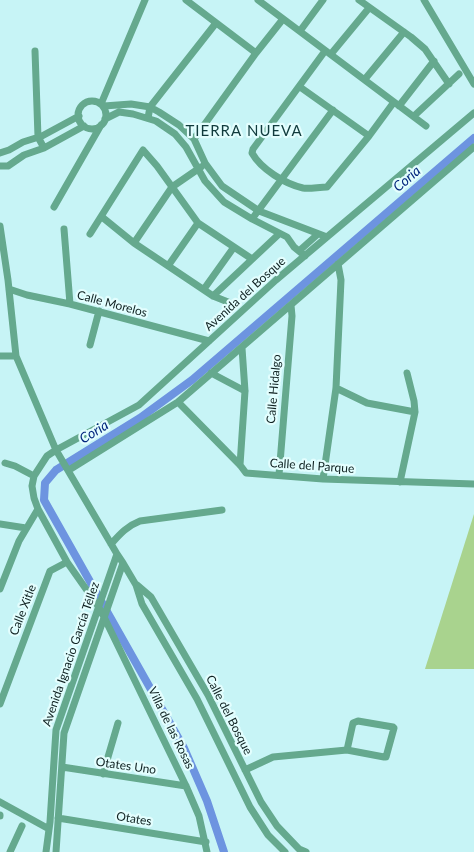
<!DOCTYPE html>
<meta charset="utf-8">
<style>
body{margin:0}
canvas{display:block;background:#c7f4f6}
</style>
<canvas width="474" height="852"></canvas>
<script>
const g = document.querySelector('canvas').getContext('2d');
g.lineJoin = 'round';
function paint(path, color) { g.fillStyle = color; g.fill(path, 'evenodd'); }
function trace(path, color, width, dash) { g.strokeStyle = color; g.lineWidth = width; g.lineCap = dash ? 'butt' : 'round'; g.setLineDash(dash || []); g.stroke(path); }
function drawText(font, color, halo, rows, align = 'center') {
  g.font = font + ' Lato,sans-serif'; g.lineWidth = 4.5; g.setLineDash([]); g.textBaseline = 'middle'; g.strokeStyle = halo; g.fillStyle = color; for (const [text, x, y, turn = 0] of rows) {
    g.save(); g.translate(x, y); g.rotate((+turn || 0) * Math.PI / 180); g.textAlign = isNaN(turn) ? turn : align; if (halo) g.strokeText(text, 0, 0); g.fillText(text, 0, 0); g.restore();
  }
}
const green = new Path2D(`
 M474 514V669H425Z`);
const canal = new Path2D(`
 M224 852 207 801 184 748 44 500 45 483 56 470 140 418 192 380 474 138`);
const minor = new Path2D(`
 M186 0 256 53
 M258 0 426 126
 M359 0 411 37 425 49 449 84
 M424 0 474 84
 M300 31 323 0
 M35 51 38 137 44 148
 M325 51 253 149 252 153C261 169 285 184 303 188 310 189 319 187 327 187L369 136 394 102
 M331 54 369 8
 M365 79 404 32
 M300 87 369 136
 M78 115a14 14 0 1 1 28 0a14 14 0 1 1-28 0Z
 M101 104 145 0
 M104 106 131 104 150 107 159 112 179 125 194 139 205 163 222 186 259 211 327 237
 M399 106 434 61
 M414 116 459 74
 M148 118 150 107 216 23
 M105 119 119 112 133 114 156 121 175 134 186 147 205 181 224 202 252 219 287 237 294 247 305 256
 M194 139 256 53 283 19
 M0 153 9 150 23 142 42 136 79 116
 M0 166H8L24 155 44 148 84 126
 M54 207 101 125
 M102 217 134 243 213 296 228 302
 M252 219 333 110
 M0 226 8 280 16 356 56 450 117 554 123 563 136 585 142 604 197 699 250 807 268 835 285 852
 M64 229 70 304
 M90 234 143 150 157 166 198 223 252 259
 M134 243 172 187 201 167
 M299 251 318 234
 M168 266 198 223
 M9 289 27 295 70 304 209 341
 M204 289 234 247
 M213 296 279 234
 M90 345 99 311
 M0 356H16
 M211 373 245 391
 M336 388 367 403 415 412
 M178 402 240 465 246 473 323 479 474 484
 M5 463 15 466 34 476
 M240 465 245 391 242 348
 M69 470 178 402 474 147
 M279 475 292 316 291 305
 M323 479 336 388 341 280 338 264
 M400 482 415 412 414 401 407 373
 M0 524 26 528
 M111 544C120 534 127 526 140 521L222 510
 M137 585 151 597 208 695 261 802 277 826 299 849 306 852
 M0 589 19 541 38 509
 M0 704 50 571 67 562
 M62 767 186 786
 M245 770 273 757 347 750 353 723 358 721 393 727 394 728 386 757H384L347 750
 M103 774 118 723
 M0 802 49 829
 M0 816V815
 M58 818 206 842
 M10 852 22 826
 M46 852 50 822 56 730 117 554
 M56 852 64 733 123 563
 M207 852 199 816 186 786 104 617 98 606 67 562 38 509 34 498 32 486 34 476 47 456 56 450 139 405 276 280 474 113`);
const streetNames = [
 ["Avenida del Bosque",245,294,-42],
 ["Calle Morelos",112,304,15],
 ["Calle Hidalgo",274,389,-85],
 ["Calle del Parque",312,466,4],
 ["Calle Xitle",23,610,-69],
 ["Avenida Ignacio García Téllez",71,654,-71],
 ["Calle del Bosque",229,715,63],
 ["Villa de las Rosas",171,728,64],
 ["Otates Uno",126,766,8],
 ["Otates",134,819,9]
];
const waterNames = [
 ["Coria",407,179,-41],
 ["Coria",94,432,-32]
];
const quarterNames = [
 ["TIERRA NUEVA",244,131]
];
paint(green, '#a9d38e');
trace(canal, '#6d94e0', 8);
trace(minor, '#65a98e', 7);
drawText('12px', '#0f2121', '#e3fefe', streetNames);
drawText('italic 14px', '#03277e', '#e3fefe', waterNames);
g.letterSpacing = '1px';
drawText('15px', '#103b3d', '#e3fefe', quarterNames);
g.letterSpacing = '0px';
</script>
